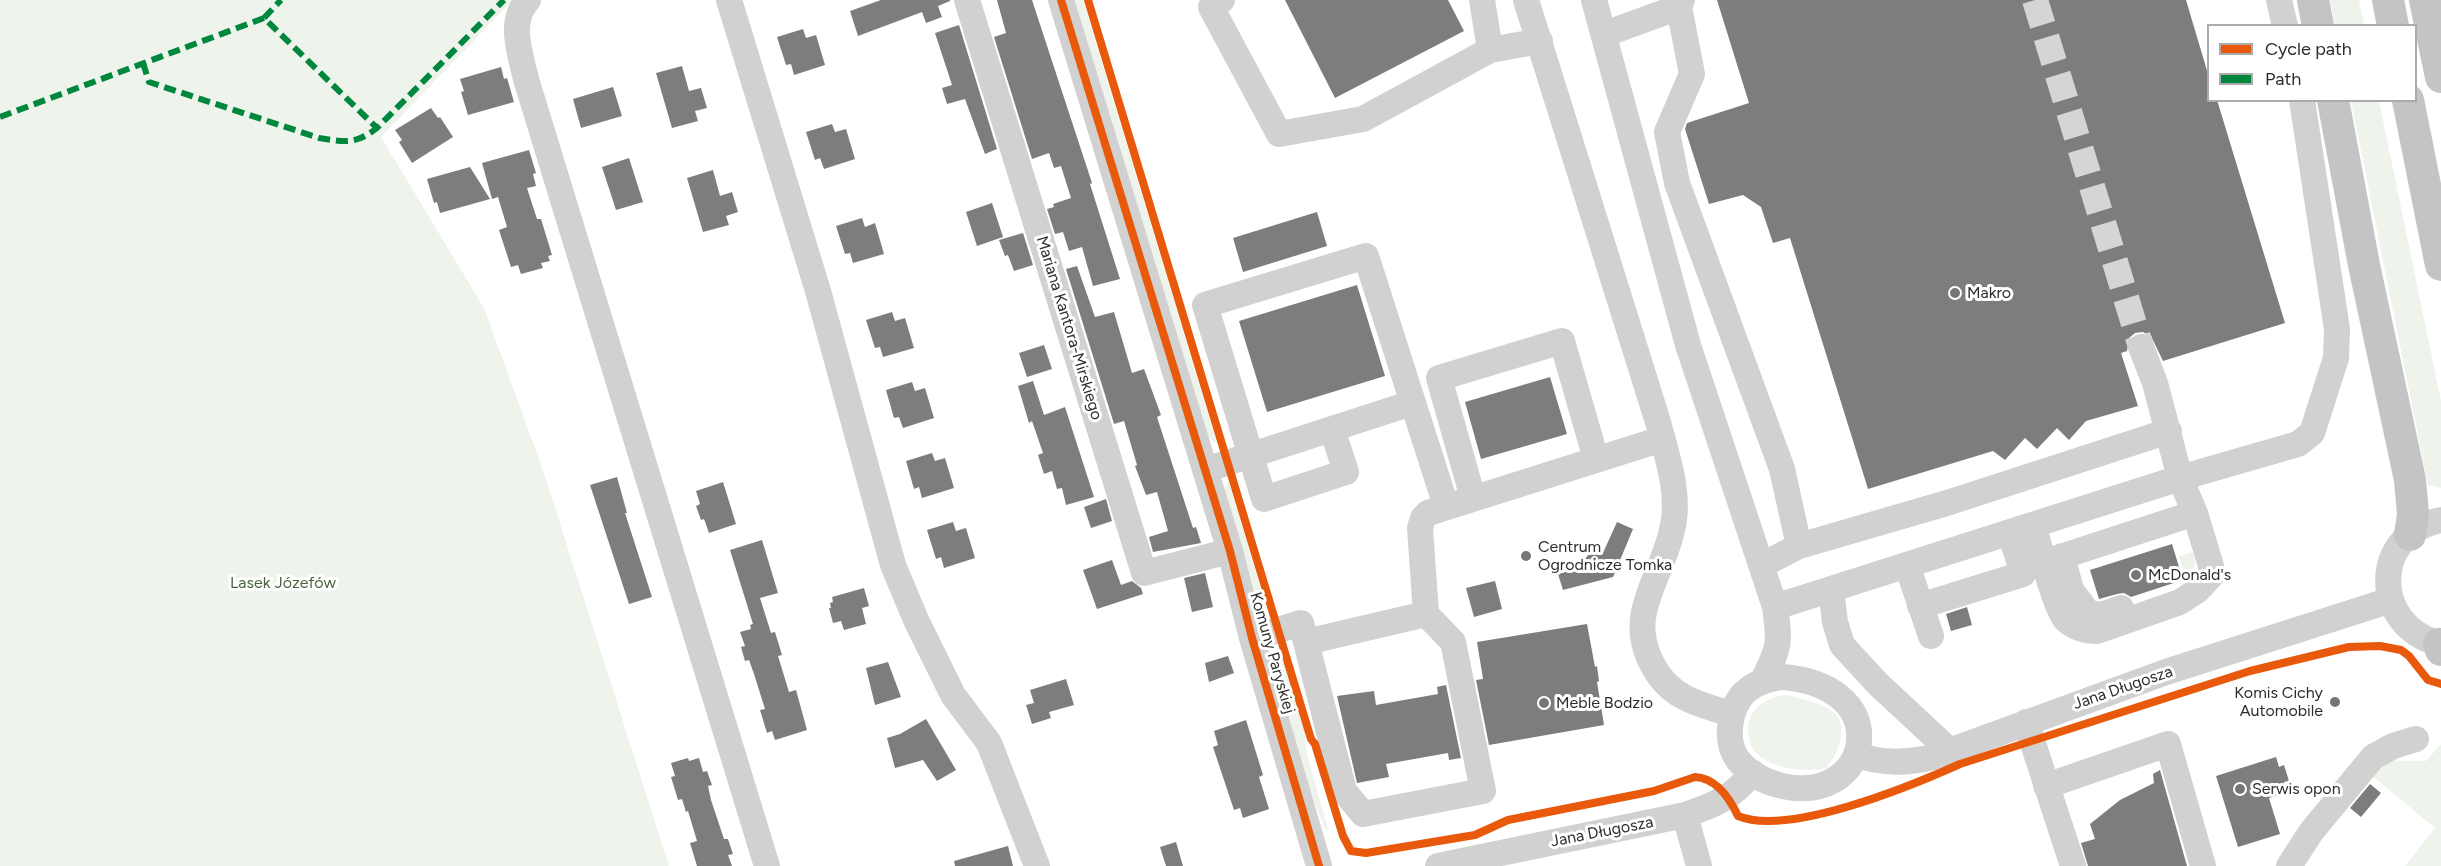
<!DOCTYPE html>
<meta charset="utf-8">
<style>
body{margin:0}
#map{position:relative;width:2441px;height:866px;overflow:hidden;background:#fff;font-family:Figtree,sans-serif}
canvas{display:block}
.legend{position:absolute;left:2207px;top:24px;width:210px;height:78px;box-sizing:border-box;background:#fff;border:2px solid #ababab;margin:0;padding:8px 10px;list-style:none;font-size:18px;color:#2c2c2c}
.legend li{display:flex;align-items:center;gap:12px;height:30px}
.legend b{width:30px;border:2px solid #ababab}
</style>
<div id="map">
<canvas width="2441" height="866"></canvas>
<ul class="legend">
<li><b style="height:8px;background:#e8590c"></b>Cycle path</li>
<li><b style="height:8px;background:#00873e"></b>Path</li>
</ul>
</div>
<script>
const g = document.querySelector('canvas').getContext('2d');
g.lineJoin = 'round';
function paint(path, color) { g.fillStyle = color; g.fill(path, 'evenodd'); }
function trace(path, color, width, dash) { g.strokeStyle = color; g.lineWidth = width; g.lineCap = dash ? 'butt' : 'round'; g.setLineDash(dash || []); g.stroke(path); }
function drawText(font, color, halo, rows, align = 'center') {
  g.font = font + ' Figtree,sans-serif'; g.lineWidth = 6; g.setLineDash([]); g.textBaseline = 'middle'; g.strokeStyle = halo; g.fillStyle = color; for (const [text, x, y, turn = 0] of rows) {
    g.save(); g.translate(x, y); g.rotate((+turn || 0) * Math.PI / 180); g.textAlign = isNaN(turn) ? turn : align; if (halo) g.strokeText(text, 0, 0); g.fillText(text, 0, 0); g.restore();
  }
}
const green = new Path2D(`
 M0 0H513L381 137 484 308 543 470 669 866H0Z
 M1074 0H1083L1217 444 1207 436Z
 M2330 0H2359L2364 25H2335Z
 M2351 101H2379L2441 401V488L2428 485Z
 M1228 480 1268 614 1255 603 1224 492Z
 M2193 552 2195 564 2186 578 2179 556Z
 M1278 645C1289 679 1306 718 1307 754L1328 830H1326L1309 791 1274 662Z
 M1787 695C1799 698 1812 701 1824 706 1853 719 1841 750 1826 768 1804 773 1768 769 1753 749 1750 746 1750 740 1749 736 1743 711 1766 697 1787 695Z
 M2441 744V866H2405L2435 828 2370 774 2387 761H2426Z`);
const building = new Path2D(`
 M881 0H950V1L938 6 942 17 926 23 922 12 858 36 850 11Z
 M997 0H1032L1092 183 1090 184 1120 279 1093 286 1082 247 1069 251 1063 232 1055 234 1047 209 1054 207 1053 204 1071 198 1061 166 1054 168 1049 153 1032 159 994 37 1006 33Z
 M1285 0H1448L1464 31 1335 98Z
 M1717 0H2186L2208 74V100H2217L2285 323 2163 361 2151 336 2143 332 2135 333 2129 338 2127 351 2121 353 2138 406 2086 421 2069 440 2057 428 2037 449 2025 438 2005 460 1993 451 1868 489 1790 238 1773 243 1761 207 1743 195 1709 204 1685 129 1687 123 1749 103Z
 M959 25 997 149 985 154 965 99 947 104 942 88 952 85 935 33Z
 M803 29 806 38 816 35 825 65 794 75 791 64 786 65 777 37Z
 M682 66 689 91 701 88 707 108 695 111 698 121 672 128 656 73Z
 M501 67 504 79 507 78 514 102 468 115 461 92 464 91 460 79Z
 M613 87 622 116 581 128 573 99Z
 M431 108 438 118 440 117 453 137 412 163 399 142 402 140 395 130Z
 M832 124 835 132 846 129 855 159 824 169 820 158 815 160 806 132Z
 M529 150 536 173 533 174 536 186 527 188 537 219H541L552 255 548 256 550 261 541 263 543 268 521 274 518 265 511 267 499 230 507 227 498 197 492 199 482 163Z
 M629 158 643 202 616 210 602 167Z
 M470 167 490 199 440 213 437 202 434 203 427 179Z
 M713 170 720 196 732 192 738 212 726 216 729 225 703 232 687 178Z
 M992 203 1003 237 977 246 966 212Z
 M1317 212 1327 246 1243 272 1233 238Z
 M862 218 865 227 875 223 884 254 853 263 850 253 845 254 836 226Z
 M1023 233 1033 265 1014 271 1008 255 1005 256 999 240Z
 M1077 266 1095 317 1114 312 1132 373 1144 369 1161 415 1157 417 1193 528 1196 527 1201 543 1153 552 1149 537 1168 531 1157 492 1146 495 1135 466 1137 465 1124 421 1114 424 1066 269Z
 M1357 285 1385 376 1267 412 1239 321Z
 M892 312 895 321 905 318 914 348 883 357 880 347 875 348 866 320Z
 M1044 345 1052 369 1027 377 1019 353Z
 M1550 377 1567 434 1481 459 1465 402Z
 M1033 381 1044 415 1065 407 1094 497 1066 505 1062 488 1057 489 1052 471 1044 474 1038 455 1043 453 1032 421 1029 423 1018 386Z
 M912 382 915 391 925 388 934 418 903 428 899 417 894 418 886 390Z
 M932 453 935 461 945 458 954 488 922 498 919 487 914 489 906 461Z
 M617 477 627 513H625L652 597 629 604 590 485Z
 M723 482 736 524 709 533 704 519 701 520 696 506 700 504 696 491Z
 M1106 499 1112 521 1091 528 1084 507Z
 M953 522 956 531 966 528 975 558 944 568 941 557 936 559 927 530Z
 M1617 522 1633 529 1613 577 1563 590 1558 574 1575 569 1595 548 1602 555Z
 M762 540 778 593 760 598 771 633 775 632 782 655 778 656 789 692 796 690 807 730 775 740 772 731 767 733 760 710 765 709 754 674 749 660 745 661 741 647 745 646 740 632 751 629 750 625 753 624 730 550Z
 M2172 544 2183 580 2131 597 2124 593 2117 594 2099 599 2090 570Z
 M1112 560 1121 585 1132 581 1141 588 1143 594 1097 609 1083 570Z
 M1205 573 1213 607 1192 612 1184 578Z
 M1495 581 1502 609 1474 617 1466 588Z
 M864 588 869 606 862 608 866 624 844 630 841 621 833 623 829 608H831L830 603 833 602 832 597Z
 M1967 607 1972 625 1951 631 1946 614Z
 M1587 624 1595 667 1597 666 1599 681 1597 682 1604 725 1489 745 1476 680 1483 679 1477 642Z
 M1228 656 1234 673 1209 682 1205 663Z
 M888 662 901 697 875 705 866 668Z
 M1066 679 1074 705 1049 712 1051 718 1032 724 1026 705 1034 703 1030 690Z
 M1446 685 1461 758 1449 760 1448 753 1386 764 1389 777 1357 783 1337 696 1374 691 1376 705 1438 694 1437 687Z
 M926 719 956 770 937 781 923 760 895 768 887 738 900 734Z
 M1246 720 1263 775 1259 777 1269 809 1243 818 1240 808 1234 810 1213 747 1218 745 1214 731Z
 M2276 757 2279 767 2284 765 2289 781 2284 782 2287 793 2269 798 2280 834 2238 847 2216 776Z
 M688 758 689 761 699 758 703 772 707 771 712 785 708 786 711 800 724 839H728L733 854 728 855 732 866H697L690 843 697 841 688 811 686 812 682 799 678 800 671 777 675 776 671 763Z
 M2160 770 2187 866H2088L2081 843 2095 839 2090 824 2120 800 2154 783 2153 774Z
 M2370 784 2381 793 2361 817 2350 808Z
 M1176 842 1183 866H1166L1160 847Z
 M1008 846 1013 866H955L954 861Z`);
const minorTunnel = new Path2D(`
 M2035 0 2141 347`);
const minor = new Path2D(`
 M528 0C508 21 520 53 526 79L767 866
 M729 0 818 291 893 565 916 620 953 695 989 743 1037 866
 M967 0 1144 573 1230 551
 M1061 0 1230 551 1252 638 1319 866
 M1222 0 1211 7 1279 134 1363 119 1490 50 1540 41
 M1482 0 1490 50
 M1526 0 1658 422C1667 456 1681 495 1672 530 1666 558 1650 584 1644 612 1637 644 1655 682 1684 697 1698 705 1716 709 1731 714
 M1594 0 1688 345 1775 607C1780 643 1780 647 1763 680
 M1682 0 1679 7 1692 74 1667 132 1677 183 1782 469 1799 546
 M2279 0 2285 26
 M1605 34 1679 7
 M1332 429 1346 472 1264 499 1205 305 1366 256 1446 506
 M1205 470 1412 403
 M1473 498 1439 378 1562 341 1596 459
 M2441 520C2370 534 2371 627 2441 644
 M2033 525C2039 544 2055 608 2066 620 2075 628 2085 631 2097 631L2180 602 2198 590 2211 576V566L2195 513 2180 478 2155 383 2141 347
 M2062 556 2071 590 2090 615 2104 614 2121 608
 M2048 561 2195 513
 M1762 565 1799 546 1947 503 2169 431
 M1907 565 1931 636
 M1831 590 1835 622 1842 645 1878 684 1950 751
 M1920 606 2023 574 2010 532
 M1775 607 2180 478 2298 444 2312 433 2336 358 2337 329 2302 100
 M1426 614 1420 528 1423 518 1428 513 1662 439
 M1252 638 1301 623 1306 642 1344 791 1363 814 1483 791 1453 642 1426 614 1306 642
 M1783 677C1823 680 1867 702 1858 748 1855 762 1845 774 1834 780 1805 797 1759 786 1738 760 1724 741 1729 708 1745 692 1756 682 1769 679 1783 677Z
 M2026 722 2073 866
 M1857 754C1881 765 1907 763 1933 757L2166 672 2391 600
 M2046 786 2168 744 2203 866
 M1685 815 1699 866
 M1438 866 1685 815C1712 806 1735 797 1752 772
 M2289 866 2311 832 2373 757 2393 746 2416 739`);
const major = new Path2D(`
 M2313 0 2318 26
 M2388 0 2393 26
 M2425 0 2441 77
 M2333 100 2364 265 2410 480 2413 514 2410 535
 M2408 100 2441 265
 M2439 644 2441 650`);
const quiet = new Path2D(`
 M264 18 281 0
 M143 63 149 82 319 138C345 142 355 145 377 128L504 0
 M0 117 264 18 377 128`);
const cycleway = new Path2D(`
 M1061 0 1230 551 1252 638 1319 866
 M1088 0 1311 739 1315 744 1343 836 1351 851 1366 853 1475 835 1508 820 1654 791 1695 777C1717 778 1730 799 1738 816 1788 837 1911 786 1960 764L2250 671 2349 647 2380 646 2401 650 2409 656 2428 680 2441 684`);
const markers = [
 [1955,293,6,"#767676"],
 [1526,556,6,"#767676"],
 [2136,575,6,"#767676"],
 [2335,702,6,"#767676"],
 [1544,703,6,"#767676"],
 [2240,789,6,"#767676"]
];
const poiNames = [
 ["Makro",1967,293],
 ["Centrum",1538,547],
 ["Ogrodnicze Tomka",1538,565],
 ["McDonald's",2148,575],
 ["Komis Cichy",2323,693,"right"],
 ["Automobile",2323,711,"right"],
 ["Meble Bodzio",1556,703],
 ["Serwis opon",2252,789]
];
const streetNames = [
 ["Mariana Kantora-Mirskiego",1069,328,73],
 ["Komuny Paryskiej",1272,653,74],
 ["Jana Długosza",2123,688,-19],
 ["Jana Długosza",1602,832,-11]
];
const parkNames = [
 ["Lasek Józefów",283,583]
];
paint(green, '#eef3eb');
paint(building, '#7d7d7d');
trace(minorTunnel, '#d5d5d5', 26, [26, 13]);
trace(minor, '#d1d1d1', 26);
trace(major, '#c4c4c4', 32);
trace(quiet, '#00873e', 6, [12, 6]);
trace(cycleway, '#e8590c', 8);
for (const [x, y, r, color] of markers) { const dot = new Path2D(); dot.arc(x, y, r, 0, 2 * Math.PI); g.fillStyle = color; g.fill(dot); trace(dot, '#fff', 2); }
drawText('16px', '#2c2c2c', '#fff', poiNames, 'left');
drawText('16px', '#2c2c2c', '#fff', streetNames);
drawText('16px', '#4c643d', '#fff', parkNames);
</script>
